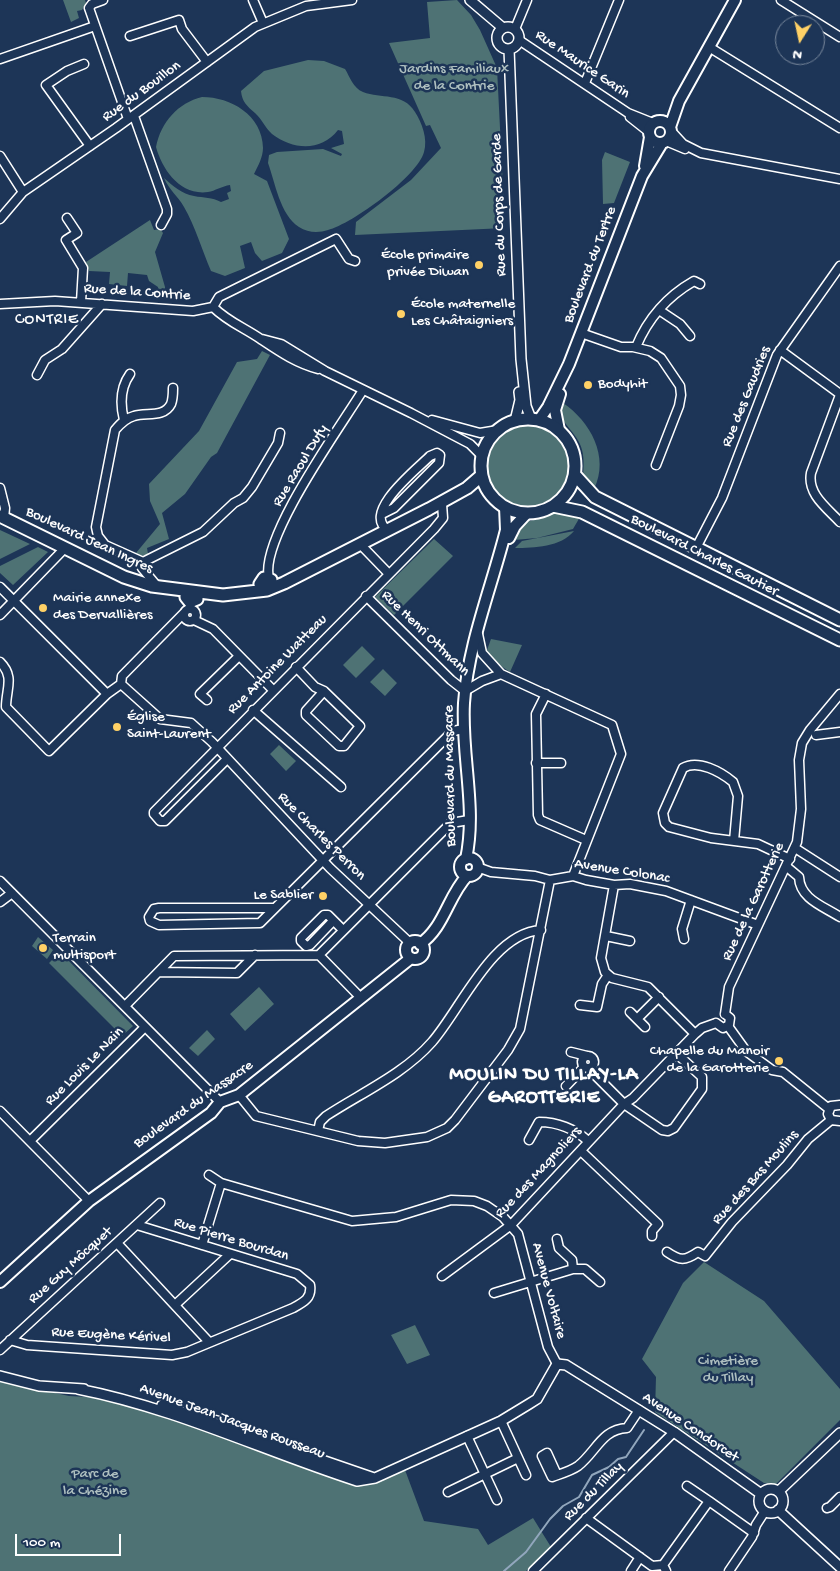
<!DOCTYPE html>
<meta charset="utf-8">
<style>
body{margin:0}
#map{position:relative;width:840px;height:1571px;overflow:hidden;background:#1d3557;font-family:"Gochi Hand",sans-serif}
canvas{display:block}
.north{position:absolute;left:775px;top:15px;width:50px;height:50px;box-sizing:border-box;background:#1d3557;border:1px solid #77869a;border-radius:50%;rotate:190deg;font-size:14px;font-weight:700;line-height:20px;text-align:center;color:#fff}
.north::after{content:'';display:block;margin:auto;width:18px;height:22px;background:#ffd166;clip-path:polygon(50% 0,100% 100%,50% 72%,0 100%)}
.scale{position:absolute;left:15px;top:1534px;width:106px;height:22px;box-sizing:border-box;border:2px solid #fff;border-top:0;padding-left:6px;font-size:15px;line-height:18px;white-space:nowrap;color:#fff;-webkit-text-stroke:4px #1d3557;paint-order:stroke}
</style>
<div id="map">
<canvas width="840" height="1571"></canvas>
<div class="north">N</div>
<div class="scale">100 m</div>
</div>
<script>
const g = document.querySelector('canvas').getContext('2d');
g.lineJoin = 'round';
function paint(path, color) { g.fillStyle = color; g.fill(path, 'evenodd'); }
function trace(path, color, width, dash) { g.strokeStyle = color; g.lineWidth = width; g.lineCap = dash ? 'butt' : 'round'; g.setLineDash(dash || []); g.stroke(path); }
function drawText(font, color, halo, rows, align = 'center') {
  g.font = font + ' "Gochi Hand",sans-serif'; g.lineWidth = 5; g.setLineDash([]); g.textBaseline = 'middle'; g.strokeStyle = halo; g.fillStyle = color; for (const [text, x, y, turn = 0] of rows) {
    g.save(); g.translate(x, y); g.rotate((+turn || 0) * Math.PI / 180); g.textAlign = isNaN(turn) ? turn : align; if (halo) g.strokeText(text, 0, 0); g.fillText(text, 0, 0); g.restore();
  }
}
const green = new Path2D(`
 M63 0H85L86 3 82 10 77 11 79 18 71 22Z
 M457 0 471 15 480 30 497 68 505 228 355 235 356 222 411 180 441 148 430 125 426 126 389 43 430 38 427 2Z
 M308 60 324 61 345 69C350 77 353 88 363 92 381 99 403 92 415 112 422 123 428 139 424 152 418 176 352 224 328 230 319 233 308 233 299 227 280 215 275 182 268 163L269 155 277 152 323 149 341 156 342 154 331 148 344 144 342 131 338 130C321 152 293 150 272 134 265 128 262 119 255 113 247 106 242 102 241 91L264 71Z
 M202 97C231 97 262 115 263 148 263 157 258 166 254 174L267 181 289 239 282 253 262 261 255 253 251 242 240 246 245 268 225 276 211 271C202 250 195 226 184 207 178 196 169 190 164 178 173 186 182 194 194 196 204 198 212 197 221 202L229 199 227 193 231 191 230 185C222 186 215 191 208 192 180 196 162 169 156 147 161 122 178 103 202 97Z
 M605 152 630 162 614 203 603 204 602 160Z
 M150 220 154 230 160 229 163 233 155 252 165 287V297H159L158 287 149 281 147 275 128 273 127 286 109 284 110 272 89 271 86 262Z
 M262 351 270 355 217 453 211 457 185 494 162 513 169 539 147 548 148 554C143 556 140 557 136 553L160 524 150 501 149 484 199 431 237 362 257 359Z
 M563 403C590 421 610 457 594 489L583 477C586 444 579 441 561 418Z
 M488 466a40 40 0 1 1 80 0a40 40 0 1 1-80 0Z
 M557 512 580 517 573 529 537 538 514 540 525 522 542 518Z
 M0 529V530L30 544 0 559Z
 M574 531C561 547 534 548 515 548L522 541Z
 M434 539 453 556 394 615 375 597Z
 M38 547 48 552 13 585 0 573V566Z
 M491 639 522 645 510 672 492 660 487 650Z
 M362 646 375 659 356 678 343 665Z
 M383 669 397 683 385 696 370 682Z
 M279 745 296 761 286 771 270 754Z
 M38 937 53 950 47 959 32 946Z
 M60 952 133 1026 122 1036 49 963Z
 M259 987 274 1004 245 1031 230 1014Z
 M207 1030 215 1039 198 1056 189 1048Z
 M704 1262 764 1301 840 1389V1420L776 1484 764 1483 655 1412 656 1377 642 1359 683 1283Z
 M415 1325 430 1355 407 1364 391 1335Z
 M0 1379 9 1383 69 1396 108 1398 152 1409 193 1427 361 1486 375 1483 405 1470 424 1521 478 1529 488 1545 533 1518 551 1547 526 1571H0Z`);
const stream = new Path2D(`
 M504 1571 526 1552 550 1519 563 1506 579 1497 592 1475 609 1467 618 1459 626 1457 644 1430`);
const minor = new Path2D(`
 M103 0 92 4 89 8 128 119
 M253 0 263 23
 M781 0 840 37
 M515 29 527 0
 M130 36 179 20 182 29 207 62
 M519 40 628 113 653 123
 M709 47 840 128
 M0 59 95 26
 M84 64 67 71 46 85 90 146
 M585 83 619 0
 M134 116 167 209V214L161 225
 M630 117 649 132
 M672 132 683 144 701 153 840 179
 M666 141 685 149
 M0 156 23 192
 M67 218 77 233 66 240 83 268 81 302
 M0 219 23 192 116 128 255 27 306 6 352 0
 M0 304 55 301 193 311 213 307
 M213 307 219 297 223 295 336 239 349 259 355 261
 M213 307C228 322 245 328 262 340 280 352 296 363 318 369
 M659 310 680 324 690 336
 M581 333 621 347H633L650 351 661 358 680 386 681 395 679 406 656 465
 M262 339 281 344 325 371 411 413 470 444 482 456
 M636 347C648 318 666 297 694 281L700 284
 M780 350 840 394
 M37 375 45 360 62 349 102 304
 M840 395 811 473C807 494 827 508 840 522
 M124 420C120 404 120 388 130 374
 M432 420 480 433 498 430
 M0 488 5 508 4 518
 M382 514 394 508 439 463 440 455 437 453 430 456C417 469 361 513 388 530
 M360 544 389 574
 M696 548 722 498 777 355 840 266
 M143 562 105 545 98 536 96 527 115 430C121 423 126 418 134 416 146 412 164 418 171 404 173 399 173 392 173 388
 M143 562 203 532 234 503 243 498 252 487 278 443 280 433
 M143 562 142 568 157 586
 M269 578C259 539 341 426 363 390
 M0 587 107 694
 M366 596 451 680 465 691 482 681 501 674
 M184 615a6 6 0 1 1 12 0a6 6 0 1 1-12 0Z
 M0 615 65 548
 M194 620 213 629 273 690
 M478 634 482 653 501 674 612 725 621 754 573 876
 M0 662C15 677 6 689 6 707L49 751 107 694 121 684 160 719 191 723 212 742 330 868 410 943
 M296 667 315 687 324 691 360 726 344 746H339L306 715V711L324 691
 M121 684 122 676 184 613
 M546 694 536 714 538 815 540 820 586 840
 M207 700 200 694 239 656
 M253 710 341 787
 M816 735 840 732
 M226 760 165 821H160L154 814V812L434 529 443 518 442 504
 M536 763H561
 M734 841 738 796 733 782C721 772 698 759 683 768L663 813 665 823 669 827 711 838 758 844 790 859
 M795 848 840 877
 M477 867 491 872 535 876 550 880 573 876 586 880 614 885 630 884 666 891 758 925
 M787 867 799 877C800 899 823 906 840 917
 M0 881 220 1102
 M614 885 601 958 605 972 612 978 648 987 695 1034
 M0 902 12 893
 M274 908H159L154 909 149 917 150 921 159 925 260 923 453 731 464 729
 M333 921 310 945 306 946 301 941V938L324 915H328L343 930
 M606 936 630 941
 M684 939 682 929 691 900
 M319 955 361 998
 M159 972 237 973 255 955
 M580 1005 597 1007 602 984 608 975
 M125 1006 174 956 319 955 451 823 469 820
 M630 1012 645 1027
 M725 1014 729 987 797 842 801 809 799 760 802 743 810 730 840 694
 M637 1019 659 997
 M716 1023 723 1028 729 1025 730 1018 725 1014
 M728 1026 746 1051 772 1070 783 1072 829 1109
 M571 1052 587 1056
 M582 1062a6 6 0 1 1 12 0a6 6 0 1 1-12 0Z
 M589 1069 624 1104 662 1130 668 1131 674 1128 702 1089V1077L676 1053
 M566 1086 584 1067
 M239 1095 256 1116 358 1141 385 1143 427 1137 447 1128 455 1120 508 1050 520 1029 550 880
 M840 1105 831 1106 828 1114 831 1120 840 1121
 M0 1111 89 1201
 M318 1131 320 1122 326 1116C361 1093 404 1074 432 1042 461 1009 492 933 541 930
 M529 1140 539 1122C557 1122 575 1129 588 1141
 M30 1141 145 1027
 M581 1151 658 1224 652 1231V1236
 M209 1175 221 1183
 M557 1239 559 1248 572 1260 573 1269
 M117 1243 209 1342
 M202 1245 221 1183 352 1221 396 1217 451 1200 474 1201 487 1206 503 1217 518 1234 548 1347 557 1364
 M667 1252C680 1261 685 1261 698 1252L705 1256 732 1222 787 1165 808 1139 831 1120
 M442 1276 511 1225 624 1104 633 1098 695 1034 702 1028 716 1023
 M494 1293 573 1269H585L600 1282
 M175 1305 230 1254
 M10 1340 27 1345 172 1355 187 1352 293 1308C304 1302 312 1298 310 1285L297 1274 137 1225
 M0 1350 160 1203
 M501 1421 526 1475
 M467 1436 497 1500
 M557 1475 547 1453 542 1456 552 1477C560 1474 571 1471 578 1466 596 1452 602 1429 627 1428L639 1410
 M687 1486 709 1501
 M448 1492 518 1458
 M827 1508 830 1507 840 1497
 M586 1518 652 1566 663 1565 666 1571
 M663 1565 709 1501 754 1533
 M533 1571 674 1432
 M631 1571 640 1557
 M729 1571 752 1537 756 1525 765 1511`);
const tertiary = new Path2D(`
 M470 0 503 28
 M497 38a11 11 0 1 1 22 0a11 11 0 1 1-22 0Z
 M509 49 521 359 526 406 531 419
 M515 421 520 400 519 392
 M0 1376 39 1386 84 1389
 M78 1389C175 1408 264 1451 357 1481L375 1478 501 1421 529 1404 537 1399 557 1364 566 1365 674 1432 761 1494
 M162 1405 374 1478
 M759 1501a12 12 0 1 1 24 0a12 12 0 1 1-24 0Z
 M779 1491 840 1433
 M778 1510 840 1567`);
const secondary = new Path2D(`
 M649 132a11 11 0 1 1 22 0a11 11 0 1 1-22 0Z
 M670 127 679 101 735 0
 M645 166 650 137
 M539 420 548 407 569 364 642 176 662 143
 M559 430 555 410 560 394
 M509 538 515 526 527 513
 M460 867a9 9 0 1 1 18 0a9 9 0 1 1-18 0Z
 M466 859C477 808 461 755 464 703 468 644 492 586 506 530L505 507
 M406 950a9 9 0 1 1 18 0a9 9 0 1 1-18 0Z
 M420 944C444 928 448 896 467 876
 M0 1282 89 1201 211 1113 220 1102 239 1095 411 958`);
const primary = new Path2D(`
 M481 466a47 47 0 1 1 94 0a47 47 0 1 1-94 0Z
 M575 475 595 497 840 620
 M553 506 582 512 840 640
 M0 516 124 577 152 586 223 595 267 590 284 583 429 509 467 488 482 475
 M264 590 260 584 264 578 271 580V587
 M188 591 186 597 190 602 197 599V593`);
const markers = [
 [479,265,5,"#ffd166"],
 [401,314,5,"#ffd166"],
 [588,385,5,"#ffd166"],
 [43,608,5,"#ffd166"],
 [117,727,5,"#ffd166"],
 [323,896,5,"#ffd166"],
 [43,948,5,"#ffd166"],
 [779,1061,5,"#ffd166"]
];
const streetNames = [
 ["Rue Maurice Garin",582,65,34],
 ["Rue du Bouillon",142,92,-36],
 ["Rue du Corps de Garde",500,205,-92],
 ["Boulevard du Tertre",591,265,-69],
 ["Rue de la Contrie",137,293,4],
 ["Rue des Gaudries",747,397,-68],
 ["Rue Raoul Dufy",301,466,-59],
 ["Boulevard Jean Ingres",89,541,25],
 ["Boulevard Charles Gautier",704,556,27],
 ["Rue Henri Ottmann",425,634,44],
 ["Rue Antoine Watteau",278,665,-45],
 ["Boulevard du Massacre",451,776,-91],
 ["Rue Charles Perron",321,837,45],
 ["Avenue Colonac",622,872,9],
 ["Rue de la Garotterie",754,902,-65],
 ["Rue Louis Le Nain",85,1067,-45],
 ["Boulevard du Massacre",194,1105,-35],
 ["Rue des Magnoliers",539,1173,-47],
 ["Rue des Bas Moulins",756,1178,-48],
 ["Rue Pierre Bourdan",231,1240,17],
 ["Rue Guy Môcquet",71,1266,-42],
 ["Avenue Voltaire",548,1291,75],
 ["Rue Eugène Kérivel",111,1336,3],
 ["Avenue Jean-Jacques Rousseau",232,1422,20],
 ["Avenue Condorcet",690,1428,34],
 ["Rue du Tillay",594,1492,-45]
];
const parkNames = [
 ["Jardins Familiaux",454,70],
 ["de la Contrie",454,87],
 ["Cimetière",728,1362],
 ["du Tillay",728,1379],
 ["Parc de",95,1475],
 ["la Chézine",95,1492]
];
const poiNames = [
 ["École primaire",469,256,"right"],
 ["privée Diwan",469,273,"right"],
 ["École maternelle",411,305],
 ["Les Châtaigniers",411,322],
 ["Bodyhit",598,385],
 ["Mairie annexe",53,599],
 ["des Dervallières",53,616],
 ["Église",127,718],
 ["Saint-Laurent",127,735],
 ["Le Sablier",313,896,"right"],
 ["Terrain",53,939],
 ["multisport",53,956],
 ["Chapelle du Manoir",769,1052,"right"],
 ["de la Garotterie",769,1069,"right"]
];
const neighbourhoodNames = [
 ["CONTRIE",47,321]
];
const districtNames = [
 ["MOULIN DU TILLAY-LA",544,1076],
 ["GAROTTERIE",544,1099]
];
paint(green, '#4e7274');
trace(stream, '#92a7bd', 2);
trace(minor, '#fff', 11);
trace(tertiary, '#fff', 12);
trace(secondary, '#fff', 14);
trace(primary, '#fff', 15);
trace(minor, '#1d3557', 8);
trace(tertiary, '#1d3557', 9);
trace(secondary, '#1d3557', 10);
trace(primary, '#1d3557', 11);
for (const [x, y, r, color] of markers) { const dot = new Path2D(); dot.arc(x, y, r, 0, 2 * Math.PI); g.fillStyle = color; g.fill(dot); trace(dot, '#1d3557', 2); }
drawText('15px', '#fff', '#1d3557', streetNames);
drawText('15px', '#afc0c0', '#1d3557', parkNames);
drawText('15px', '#fff', '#1d3557', poiNames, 'left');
g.letterSpacing = '1px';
drawText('16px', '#fff', '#1d3557', neighbourhoodNames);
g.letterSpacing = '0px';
g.letterSpacing = '1px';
drawText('bold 20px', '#fff', '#1d3557', districtNames);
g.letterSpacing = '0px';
</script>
